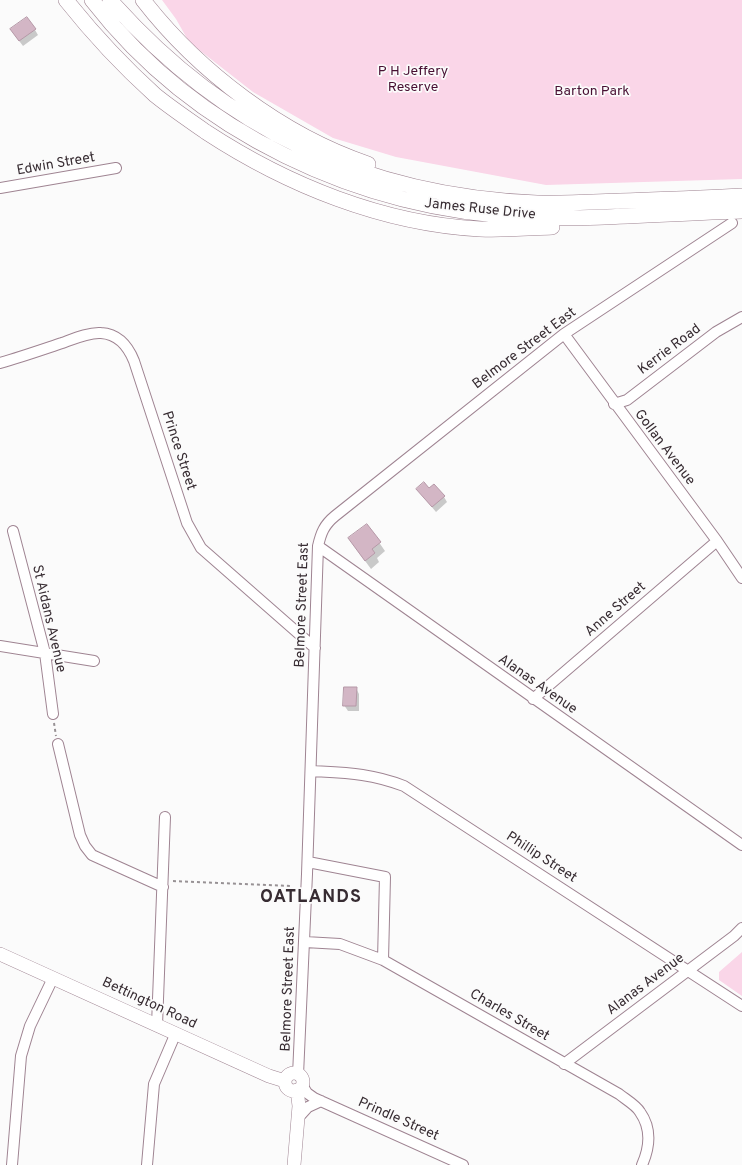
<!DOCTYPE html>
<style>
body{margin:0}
canvas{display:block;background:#fbfbfb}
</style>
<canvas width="742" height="1165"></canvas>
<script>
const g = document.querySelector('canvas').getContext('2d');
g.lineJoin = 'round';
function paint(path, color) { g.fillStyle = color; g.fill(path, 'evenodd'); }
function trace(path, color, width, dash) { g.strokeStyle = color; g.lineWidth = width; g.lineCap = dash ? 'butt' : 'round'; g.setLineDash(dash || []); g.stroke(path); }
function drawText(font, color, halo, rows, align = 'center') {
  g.font = font + ' Overpass,sans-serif'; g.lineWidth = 3.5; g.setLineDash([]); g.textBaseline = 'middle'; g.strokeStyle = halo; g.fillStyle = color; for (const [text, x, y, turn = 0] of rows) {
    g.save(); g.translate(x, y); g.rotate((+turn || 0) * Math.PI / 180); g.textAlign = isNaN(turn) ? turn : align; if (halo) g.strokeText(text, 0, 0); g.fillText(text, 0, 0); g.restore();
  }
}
const green = new Path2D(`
 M162 0H742V179L546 185 396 157 333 138 253 92 189 42 176 19Z
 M742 952V996L719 980V972Z`);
const shadow = new Path2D(`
 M35 30 38 35 23 46 14 34Z
 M429 490 444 497 447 502 436 512 421 494Z
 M367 525 385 551 377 558 379 562 371 569 349 539Z
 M356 688 359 694V711H348L344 705Z`);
const building = new Path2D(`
 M27 17 36 29 19 41 10 29Z
 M424 482 429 488 434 484 445 496 432 507 416 489Z
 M367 524 381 542 372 549 375 553 365 561 348 538Z
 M344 687H357L356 706H343Z`);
const path = new Path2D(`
 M54 723 56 736
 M173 881 292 886`);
const minor = new Path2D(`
 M0 188 116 168
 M564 334 717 541 742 578
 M0 363C21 357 41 350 62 343 73 339 89 332 101 333 118 334 128 346 134 361L187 523 201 548 315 648
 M614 404 627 400 716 332 742 317
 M13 531 45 653 53 714
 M318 546 742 845
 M0 646 94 661
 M533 699 717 541
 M58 744 80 835 85 846 92 855 163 887
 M311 771C346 773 370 773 404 786L742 1006
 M308 862 385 877 383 960
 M305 942 340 944 383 960 619 1094C625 1099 636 1105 640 1112 652 1129 650 1147 642 1165
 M157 1025 165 817
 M564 1064 734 936 742 928
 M298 1075 307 874 318 546C321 533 324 525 335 516L564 334 732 223
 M302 1085 307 1093 314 1098 463 1165
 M298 1118 308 1107 321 1101
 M12 1165 21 1056 30 1026 53 978
 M147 1165 154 1084 175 1035`);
const major = new Path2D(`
 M0 954 269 1076 285 1081
 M285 1082a9 9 0 1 1 18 0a9 9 0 1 1-18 0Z
 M294 1165 299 1106 297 1090`);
const highway = new Path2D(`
 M66 0C93 34 123 66 155 95 171 108 189 120 206 132 287 185 383 224 480 229 504 230 528 228 552 227
 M92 0C195 133 360 210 526 217 598 220 670 213 742 211
 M110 0C224 129 365 196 537 203 565 204 593 202 620 201 661 200 701 198 742 196
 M143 0C198 71 282 135 368 164`);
const parkNames = [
 ["P H Jeffery",413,72],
 ["Reserve",413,88],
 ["Barton Park",592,92]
];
const streetNames = [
 ["Edwin Street",56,165,-10],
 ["James Ruse Drive",480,210,6],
 ["Belmore Street East",525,349,-37],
 ["Kerrie Road",670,350,-37],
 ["Gollan Avenue",664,448,53],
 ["Prince Street",178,451,72],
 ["Belmore Street East",303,605,-88],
 ["Anne Street",616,610,-41],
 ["St Aidans Avenue",48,619,77],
 ["Alanas Avenue",537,685,35],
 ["Phillip Street",541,858,33],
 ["Alanas Avenue",646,985,-37],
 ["Belmore Street East",289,989,-88],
 ["Bettington Road",149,1004,25],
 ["Charles Street",509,1016,30],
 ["Prindle Street",398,1120,24]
];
const districtNames = [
 ["OATLANDS",311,898]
];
paint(green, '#fad6e8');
paint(shadow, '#0003');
paint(building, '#d3b6c5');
trace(building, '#b598a7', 1);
trace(minor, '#9f8492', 12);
trace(major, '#9f8492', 14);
trace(highway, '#9f8492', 16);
trace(path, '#979194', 2, [3, 3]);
trace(minor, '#fff', 10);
trace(major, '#fff', 13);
trace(highway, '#fff', 15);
drawText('14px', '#481033', '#fbfbfb', parkNames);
drawText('14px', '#372c32', '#fbfbfb', streetNames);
g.letterSpacing = '1px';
drawText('bold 18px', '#372c32', '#fbfbfb', districtNames);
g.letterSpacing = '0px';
</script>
